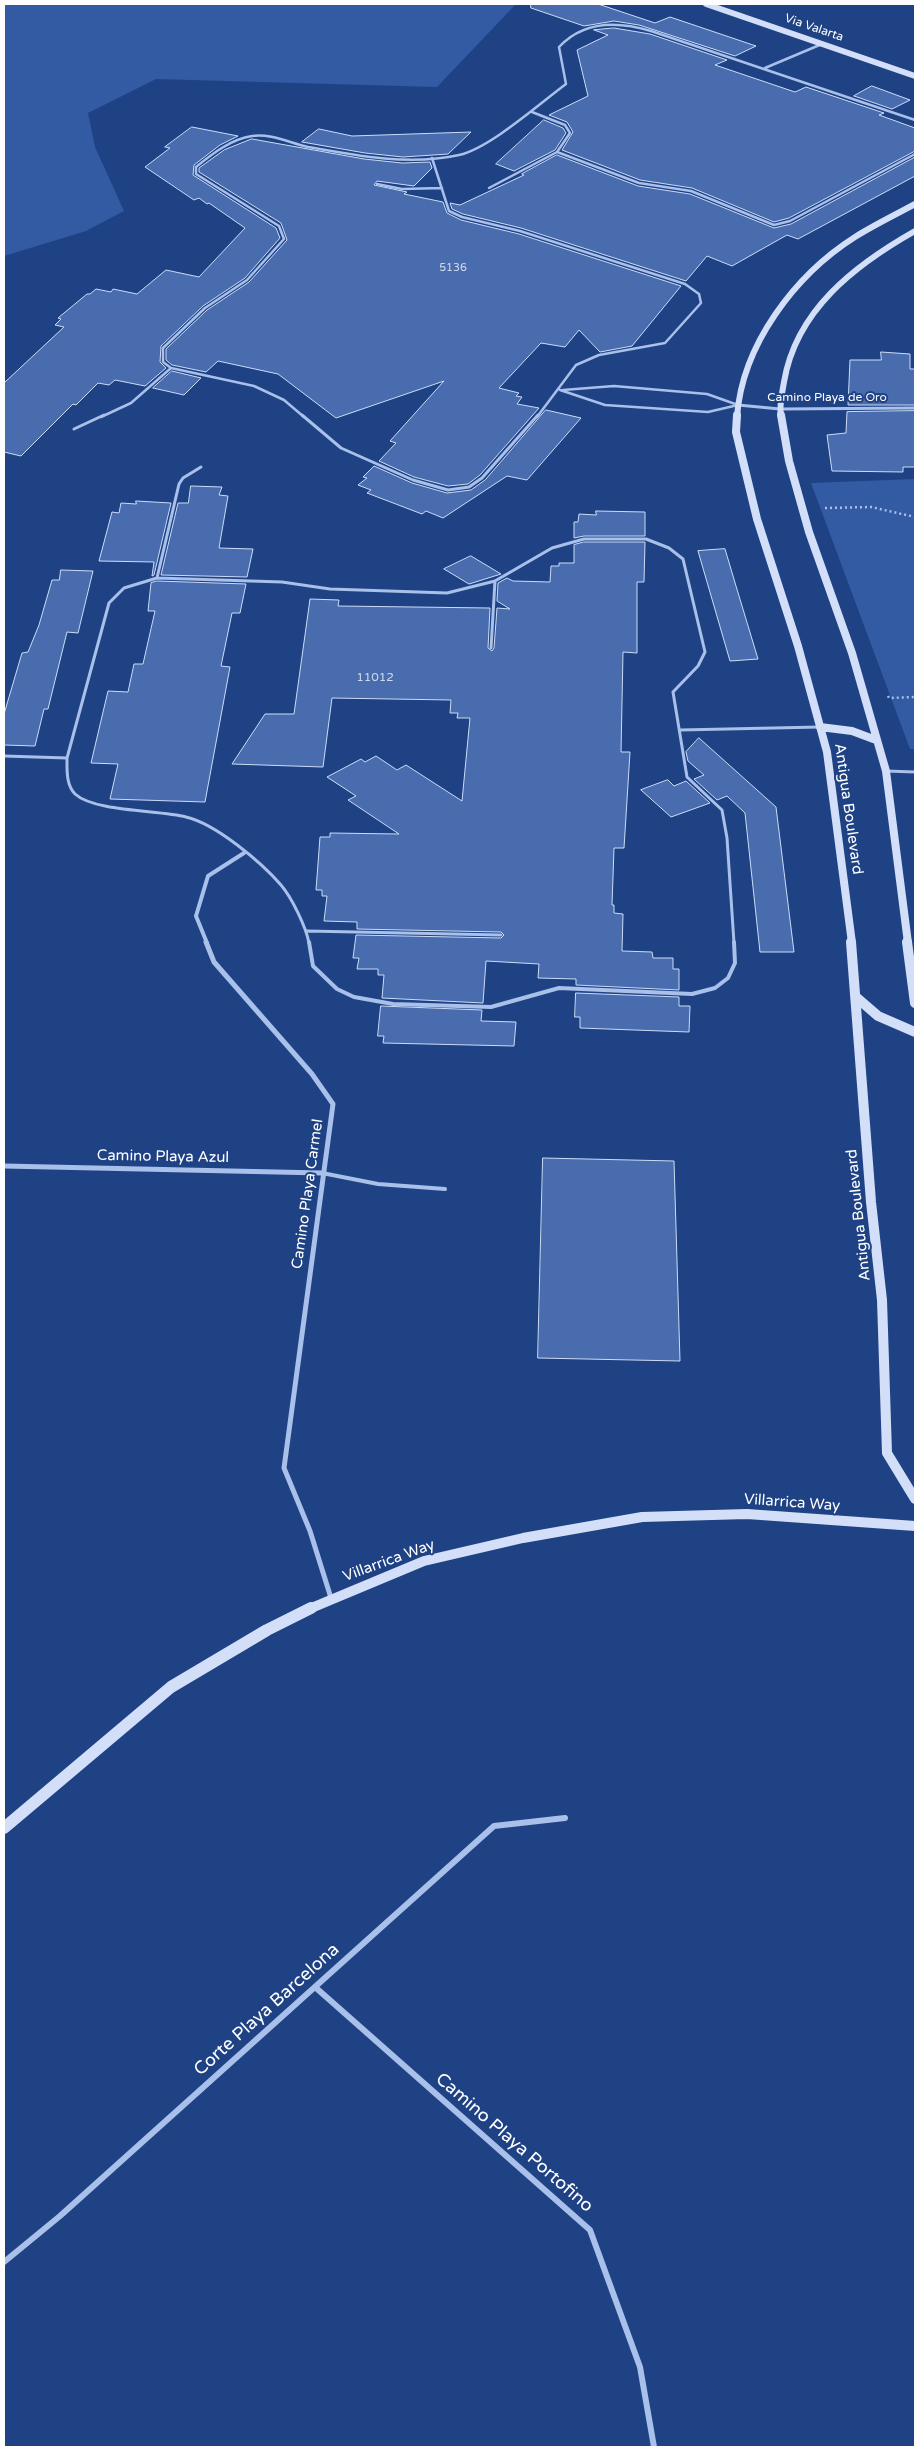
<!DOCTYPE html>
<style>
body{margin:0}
#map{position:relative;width:919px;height:2451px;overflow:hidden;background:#1f4285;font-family:"Varela Round",sans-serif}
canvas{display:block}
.frame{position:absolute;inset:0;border:5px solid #fff;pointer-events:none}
</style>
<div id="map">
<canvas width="919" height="2451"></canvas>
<div class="frame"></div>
</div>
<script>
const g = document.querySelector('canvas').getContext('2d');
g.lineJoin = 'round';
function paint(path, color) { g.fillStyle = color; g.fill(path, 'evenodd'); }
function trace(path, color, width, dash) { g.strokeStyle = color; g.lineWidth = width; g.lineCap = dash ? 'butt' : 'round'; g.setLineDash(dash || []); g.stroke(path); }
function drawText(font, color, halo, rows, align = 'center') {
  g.font = font + ' "Varela Round",sans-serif'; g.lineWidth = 4; g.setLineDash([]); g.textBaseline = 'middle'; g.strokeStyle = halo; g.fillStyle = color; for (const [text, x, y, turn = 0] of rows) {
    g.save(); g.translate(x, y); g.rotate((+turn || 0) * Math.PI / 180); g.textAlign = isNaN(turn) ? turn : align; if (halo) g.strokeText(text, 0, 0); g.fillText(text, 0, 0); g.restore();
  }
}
const green = new Path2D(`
 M4 4H516L437 87 156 79 88 113 95 147 124 211 86 231 4 256Z
 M915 479V749H910L811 483Z`);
const building = new Path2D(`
 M531 4H598L655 23 670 17 756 46 735 56 639 25 614 21 584 26 531 8Z
 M614 28 650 34 727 60 715 65 795 92 806 87 884 113 879 115 915 128V151L789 218 774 222 692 188 640 180 562 150 573 132 567 122 549 115 588 96 577 50 608 35 594 30Z
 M872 86 910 100 892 109 854 96Z
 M544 120 563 128 566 133 555 150 514 171 496 164Z
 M192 127 238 136 220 145 194 165 193 175 276 228 280 238 245 278 203 306 161 346 160 362 166 368 145 386 115 380 109 385 98 383 76 405 73 404 21 456 4 452V383L64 327 55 325 61 319 58 318 87 294H90L96 289 111 292 113 289 137 294 166 270 199 277 245 228 209 203 207 204 199 198 194 200 145 167 170 148 165 147Z
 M319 129 352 136 471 132 448 154 403 157 365 153 302 142Z
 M252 139 364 159 402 163 430 162 432 168 414 186 377 181 374 185 407 192 404 194 443 202 447 213 461 220 519 234 681 286 632 346 600 352 579 330 565 347 541 343 499 388 519 393 516 396 522 397 517 404 539 408 480 475 468 484 448 486 414 477 379 461 396 443 390 441 444 381 336 418 278 374 218 361 206 372 172 365 166 360V349L207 310 249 282 287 240 281 223 199 172V168L224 150Z
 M557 155 638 186 690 194 774 228 791 224 915 157V176L798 239 787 235 732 266 707 256 686 281 521 228 463 214 452 209 450 203 460 205 524 175 522 174Z
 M881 352 910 354V369H915V405H848L850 360H881Z
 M172 371 201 378 184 395 153 388Z
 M546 410 581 418 527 480 507 476 443 518 426 511 422 514 367 493 371 490 358 485 367 478 363 477 374 466 412 483 447 493 471 490 485 480Z
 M915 411V467H903V472L832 471 827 435 846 433 847 412Z
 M191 486 222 487 219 495 228 496 219 548 253 549 247 577 161 575 178 503H188Z
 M136 501 171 503 154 575 152 576 154 562 99 561 112 512 119 513 121 503 136 504Z
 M596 511 645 512V536H584L574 538V522H578L579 514 596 515Z
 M584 542H645L644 582H637V653L623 652 621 752H630L624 848H614L612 905H614V913L623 914 622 951 652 952 653 958H673V969H679V990L576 985V979L538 978 539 964 486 961 483 1003 382 998 384 975H378V969H357L359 958H353L356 935 501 938 504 935 501 932 357 929V922L324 921 327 896H322V890H316L320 837H330V833L399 834 348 800 356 796 327 777 361 759 365 762 376 756 397 770 406 765 462 801 470 718H457L458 713H450L451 700 332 698 323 767 232 764 265 714H294L310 599 339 600 338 606 490 608 488 648 492 651 494 648 497 608 510 609 497 601 498 583 507 578 513 581 550 582 551 566H559V563H574V545Z
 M725 549 736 586 758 659 730 661 698 551Z
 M471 556 501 574 469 584 444 569Z
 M61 570 93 571 78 633 67 632 48 709H44L35 746 4 745V714L22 653 28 652 39 625 52 580H59Z
 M157 581 246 584 240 613H232L221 666 230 667 205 802 110 799 118 764 91 763 108 691 128 692 134 664H143L155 611H148L151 583Z
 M699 738 776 807 794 952H760L745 813 727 796 717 800 694 779 704 775 688 761 686 752Z
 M668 780 674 786 686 781 710 803 671 817 641 790Z
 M576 993 679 997V1006H690L689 1032 580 1028V1017H575Z
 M381 1006 482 1010 481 1021 516 1022 514 1046 383 1043 384 1036H378Z
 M543 1158 674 1161 680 1361 538 1358Z`);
const path = new Path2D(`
 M825 508 871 507 915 517
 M888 696 889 698 915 697`);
const laneFar2 = new Path2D(`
 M765 68 822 44
 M557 152 639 183 691 191 774 225 790 221 915 154
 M432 158 449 211 462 217 520 231 685 284 699 294 701 303 665 343 599 355 576 365 537 417
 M377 184 402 189 442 188
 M489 188 557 152 570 133 565 125 532 112
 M171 368 254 386 284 400 304 417
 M560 390 605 405 708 412 738 405
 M563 390 614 386 707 394 738 405
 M101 417 131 403 171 368 163 362V348L205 308 247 280 284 239 279 226 196 174V167C212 154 231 139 252 136 270 133 290 143 308 147 357 156 410 166 459 155 490 148 539 104 566 84L559 47C584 20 618 21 651 31L915 120`);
const laneFar1 = new Path2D(`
 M302 415 341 448 413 480 448 490 469 487 482 478 538 415
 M74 429 104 415
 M157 578 282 582 330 589 447 593 495 581 552 548 584 539H646L669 548 683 559 705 652 698 666 673 692 687 777 722 810 727 838 734 943
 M157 578 124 588 109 603 67 758C67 770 66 785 75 794 95 812 159 810 186 817 216 824 261 862 281 885 292 898 306 927 309 943
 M157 578 179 484 183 478 201 467
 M491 648 495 581
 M680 730 820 727
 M4 756 67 758
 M886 771 915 772
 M307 931 501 935`);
const lane = new Path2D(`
 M309 942 313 966 337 989 354 997 393 1004 491 1007 559 988 692 994 715 988 728 978 735 963 734 942
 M322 1173 378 1184 445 1189`);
const streetFar3 = new Path2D(`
 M738 405 780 409 915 408`);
const streetFar2 = new Path2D(`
 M207 943 196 916 208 876 244 853`);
const streetFar1 = new Path2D(`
 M206 942 214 962 312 1074 333 1104 284 1468 310 1531 331 1598
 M4 1166 322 1173`);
const street = new Path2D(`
 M315 1987 590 2230 640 2367 654 2447
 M4 2262 60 2216 494 1826 565 1818`);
const secondaryFar3 = new Path2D(`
 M706 4 915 76
 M737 417C742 345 795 275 855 237 874 225 895 215 915 204
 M781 417C779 405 782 394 784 382 796 310 855 265 915 231`);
const secondaryFar2 = new Path2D(`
 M737 415 736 432 757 519 798 646 827 752 852 943
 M781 415 789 461 809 532 852 653 886 771 908 943
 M820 727 852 731 876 740`);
const secondaryFar1 = new Path2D(`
 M851 942 871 1202 882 1300 887 1453 915 1499
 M907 942 915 1003
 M856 997 878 1016 915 1032
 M309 1609 424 1561 523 1538 642 1517 747 1514 915 1526`);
const secondary = new Path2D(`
 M4 1828 171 1687 267 1630 311 1608`);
const farNumbernames = [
 ["5136",453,268]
];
const farStreetnames = [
 ["Via Valarta",814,28,19],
 ["Camino Playa de Oro",827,398]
];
const numberNames = [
 ["11012",375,678]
];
const streetNames = [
 ["Antigua Boulevard",848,809,82],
 ["Camino Playa Azul",163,1157,1],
 ["Camino Playa Carmel",308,1194,-82],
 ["Antigua Boulevard",859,1215,-96],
 ["Villarrica Way",792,1503,4],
 ["Villarrica Way",389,1561,-20]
];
const nearStreetnames = [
 ["Corte Playa Barcelona",267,2010,-42],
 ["Camino Playa Portofino",514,2143,41]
];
paint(green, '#335ba3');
paint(building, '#486cae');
trace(building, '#ccdcf7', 1);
trace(path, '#a8c0ea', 2.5, [2, 3]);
trace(laneFar2, '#a8c0ea', 2.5);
trace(laneFar1, '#a8c0ea', 3);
trace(lane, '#a8c0ea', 4);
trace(streetFar3, '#a8c0ea', 3);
trace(streetFar2, '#a8c0ea', 4);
trace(streetFar1, '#a8c0ea', 5);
trace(street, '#a8c0ea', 6);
trace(secondaryFar3, '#d3dff8', 6);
trace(secondaryFar2, '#d3dff8', 8);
trace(secondaryFar1, '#d3dff8', 10);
trace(secondary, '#d3dff8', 12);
drawText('11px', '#d1daeb', null, farNumbernames);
drawText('12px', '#fff', '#1f4285', farStreetnames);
drawText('12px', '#d1daeb', null, numberNames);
drawText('15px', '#fff', '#1f4285', streetNames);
drawText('18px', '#fff', '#1f4285', nearStreetnames);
</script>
